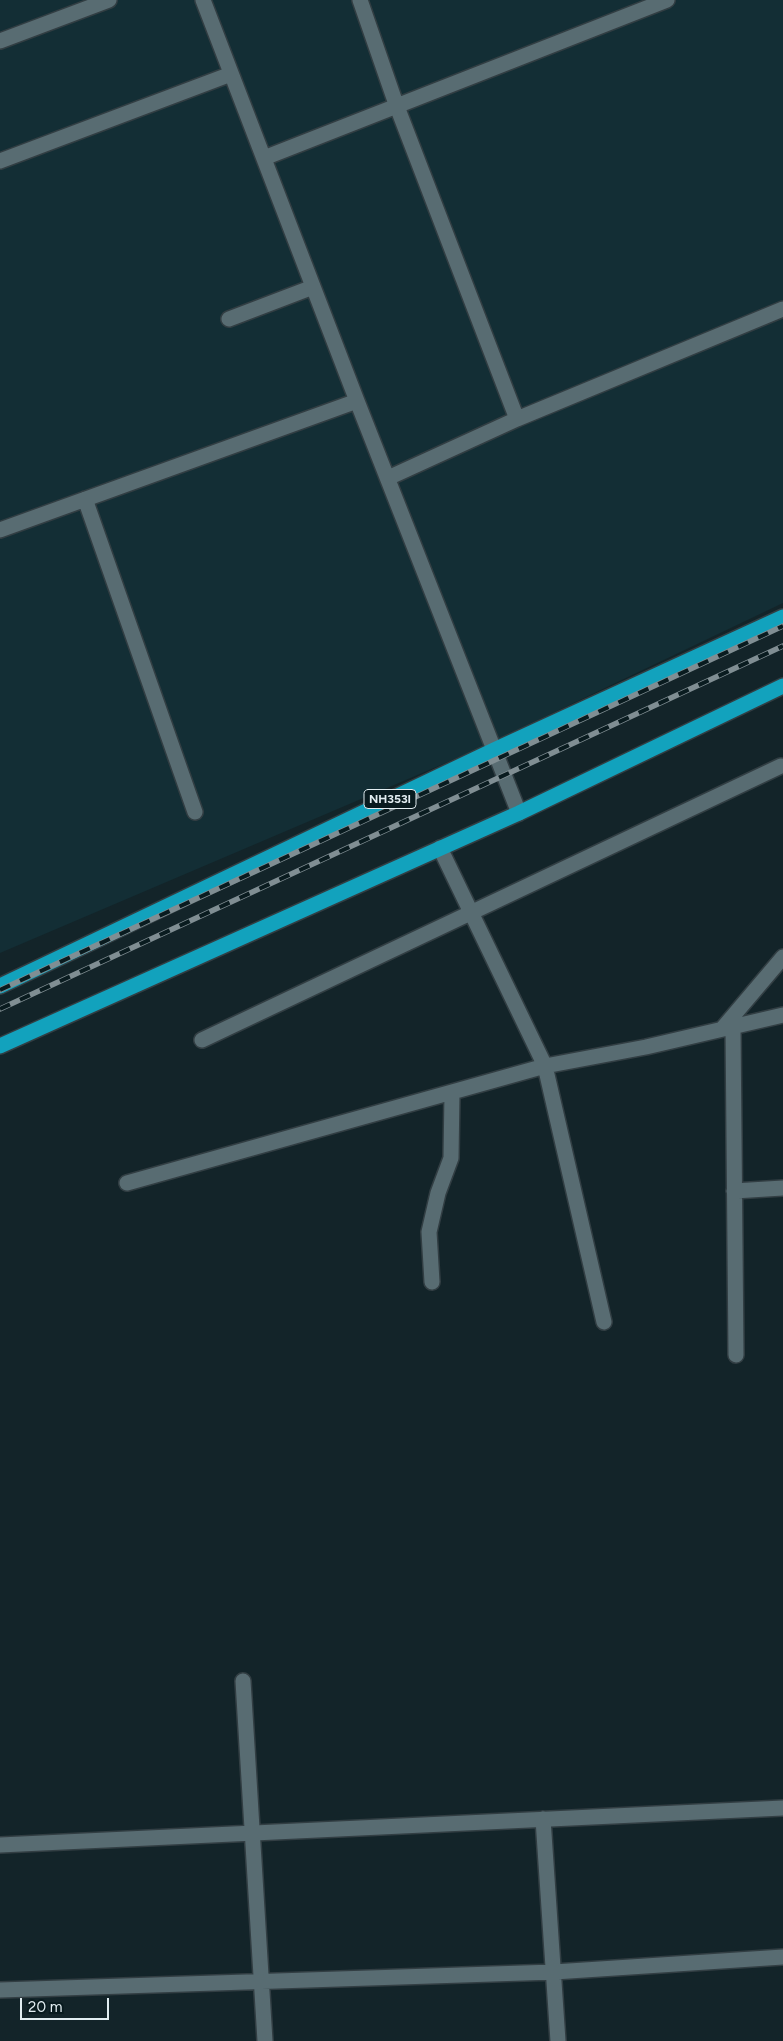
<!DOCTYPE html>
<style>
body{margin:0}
#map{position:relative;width:783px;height:2041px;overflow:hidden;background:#132429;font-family:Figtree,sans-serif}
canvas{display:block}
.scale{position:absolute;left:20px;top:1998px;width:89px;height:22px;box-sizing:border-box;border:2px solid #e2edf1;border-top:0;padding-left:6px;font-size:15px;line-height:18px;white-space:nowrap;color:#e2edf1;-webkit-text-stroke:4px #091b1f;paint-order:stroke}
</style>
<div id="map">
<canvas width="783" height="2041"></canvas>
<div class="scale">20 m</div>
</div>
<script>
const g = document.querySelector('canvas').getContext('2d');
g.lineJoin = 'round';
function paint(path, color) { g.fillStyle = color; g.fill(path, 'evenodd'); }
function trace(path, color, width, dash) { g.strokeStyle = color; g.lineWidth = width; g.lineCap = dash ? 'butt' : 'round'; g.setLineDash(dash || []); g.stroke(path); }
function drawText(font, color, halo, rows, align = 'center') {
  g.font = font + ' Figtree,sans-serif'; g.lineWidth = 4; g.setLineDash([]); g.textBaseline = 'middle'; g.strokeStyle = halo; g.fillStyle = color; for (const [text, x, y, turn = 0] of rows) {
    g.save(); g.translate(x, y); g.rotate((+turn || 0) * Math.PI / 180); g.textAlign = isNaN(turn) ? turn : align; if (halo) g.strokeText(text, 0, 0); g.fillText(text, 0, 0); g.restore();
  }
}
const built = new Path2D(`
 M0 0H783V603L469 753 0 953Z`);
const service = new Path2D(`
 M203 0 357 401 519 813
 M360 0 396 104 517 419 783 309
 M0 41 109 0
 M264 158 667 0
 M0 161 231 74
 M229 319 313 287
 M388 478 517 419
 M85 499 195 812
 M0 530 357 401`);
const minor = new Path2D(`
 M440 848 545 1066 604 1322
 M733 1027 736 1355
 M722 1029 783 957
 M202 1040 781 766
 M127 1183 545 1066 646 1047 783 1015
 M734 1191 783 1188
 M432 1282 429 1232 438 1193 451 1158 452 1093
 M243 1681 265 2041
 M543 1819 558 2041
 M0 1845 783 1808
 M0 1990 554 1972 783 1957`);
const trunk = new Path2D(`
 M0 986 494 750 783 617
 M0 1046 519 813 783 686`);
const rail = new Path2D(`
 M0 990 783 626
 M0 1009 783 646`);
const shields = [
 [390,799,52]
];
const shieldNames = [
 ["NH353I",390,799]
];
paint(built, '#132e35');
trace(service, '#323e43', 18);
trace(minor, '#323e43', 18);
trace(trunk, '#323e43', 18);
trace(service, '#586c72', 15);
trace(minor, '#586c72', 15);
trace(trunk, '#12a2bd', 15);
trace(rail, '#808e93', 5.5);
trace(rail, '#091b1f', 4, [11]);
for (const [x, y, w] of shields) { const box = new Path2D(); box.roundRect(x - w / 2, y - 9.5, w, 19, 4); g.fillStyle = '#091b1f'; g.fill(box); trace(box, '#e2edf1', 1); }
drawText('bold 12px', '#e2edf1', null, shieldNames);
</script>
